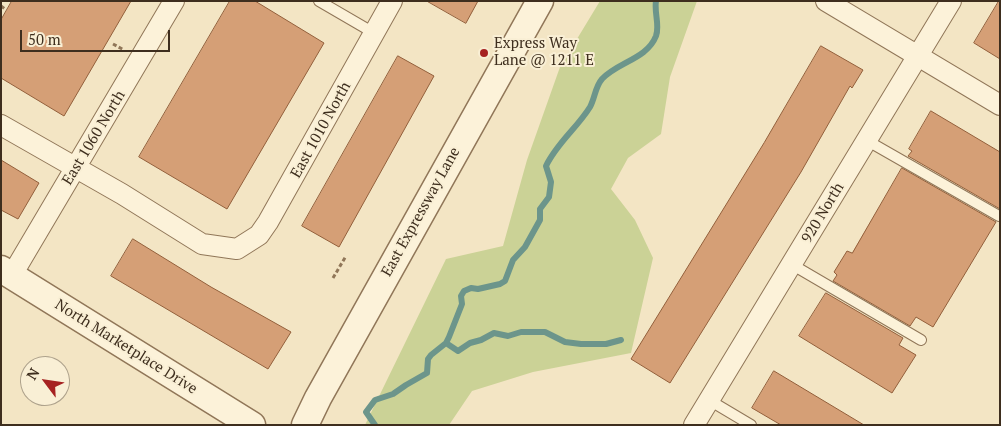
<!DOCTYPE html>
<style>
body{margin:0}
#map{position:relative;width:1001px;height:426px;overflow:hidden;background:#f3e5c4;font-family:"PT Serif",serif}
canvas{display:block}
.frame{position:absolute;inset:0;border:2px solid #3e2e1e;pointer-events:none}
.north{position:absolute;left:20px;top:356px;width:50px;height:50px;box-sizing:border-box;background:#f9efd5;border:1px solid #aea28c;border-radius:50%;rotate:301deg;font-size:14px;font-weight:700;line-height:20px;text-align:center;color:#3e2e1e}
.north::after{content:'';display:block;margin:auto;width:18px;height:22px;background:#a62221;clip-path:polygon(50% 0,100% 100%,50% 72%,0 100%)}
.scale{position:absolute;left:20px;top:30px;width:150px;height:22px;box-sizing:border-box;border:2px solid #3e2e1e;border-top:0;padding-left:6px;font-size:15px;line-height:18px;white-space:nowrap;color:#3e2e1e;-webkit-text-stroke:4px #f9efd5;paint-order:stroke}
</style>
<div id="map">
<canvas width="1001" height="426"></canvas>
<div class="frame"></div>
<div class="north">N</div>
<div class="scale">50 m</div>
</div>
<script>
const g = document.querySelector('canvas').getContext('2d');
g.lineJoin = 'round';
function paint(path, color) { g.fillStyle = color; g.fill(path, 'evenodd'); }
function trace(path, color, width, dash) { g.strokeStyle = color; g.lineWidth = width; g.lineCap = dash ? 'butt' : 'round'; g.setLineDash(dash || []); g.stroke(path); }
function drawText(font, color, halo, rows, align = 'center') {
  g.font = font + ' "PT Serif",serif'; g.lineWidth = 4; g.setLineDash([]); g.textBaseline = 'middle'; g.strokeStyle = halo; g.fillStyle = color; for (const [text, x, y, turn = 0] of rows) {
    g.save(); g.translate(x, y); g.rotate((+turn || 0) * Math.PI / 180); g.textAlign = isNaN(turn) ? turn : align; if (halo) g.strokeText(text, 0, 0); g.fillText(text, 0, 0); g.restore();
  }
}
const green = new Path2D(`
 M600 1H697L670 77 661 134 628 158 611 189 635 220 653 258 631 353 533 372 472 391 449 425H365L446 259 503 246 527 160 560 67Z`);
const stream = new Path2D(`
 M446 343 458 351 470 343 481 340 494 333 508 336 521 332H545L565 342 581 344H606L621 340
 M375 425 366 412 375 400 393 394 406 385 427 373 428 359 431 355 446 343 449 337 462 304 461 296 464 291 471 288 478 289 500 284 505 281 513 260 525 247 540 220V209L549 197 551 182 546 166C557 143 577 128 590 107 595 98 595 87 602 79 618 62 647 59 656 36 660 25 654 13 656 1`);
const building = new Path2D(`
 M12 1H131L64 116 1 78V20Z
 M230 1H255L324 43 227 209 139 157Z
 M427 1H478L466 23Z
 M999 1H1000V59L974 43Z
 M821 46 863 70 852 88 850 86 801 172 670 383 631 359 764 143Z
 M398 56 434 76 339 247 302 226Z
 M931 111 1000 152V209L908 156 912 151 909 149Z
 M1 160 39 183 18 219 1 210Z
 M902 168 996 222 933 327 916 317 910 326 833 281 837 275 834 272 847 251 852 253Z
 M133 239 211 287 291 332 268 369 111 276Z
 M826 293 903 338 899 345 916 355 892 393 799 336Z
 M774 371 864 425H781L752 408Z`);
const path = new Path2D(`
 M1 6 5 9
 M113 44 124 50
 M333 278 346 256`);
const service = new Path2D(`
 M319 1 374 33
 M866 140 999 216
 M791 264 921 340
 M709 400 751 425`);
const minor = new Path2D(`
 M826 1 1000 105
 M1 125 122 194 202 244 237 249 259 235 268 222 392 1
 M12 275 174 1
 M694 425 951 1`);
const tertiary = new Path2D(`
 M1 269 252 425
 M305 425 318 398 540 1`);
const markers = [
 [484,53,5,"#a62221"]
];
const poiNames = [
 ["Express Way",494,44],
 ["Lane @ 1211 E",494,61]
];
const streetNames = [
 ["East 1010 North",321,130,-61],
 ["East 1060 North",94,138,-59],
 ["East Expressway Lane",421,212,-61],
 ["920 North",823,213,-59],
 ["North Marketplace Drive",126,347,32]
];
paint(green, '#cbd296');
trace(stream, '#6c958b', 6);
paint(building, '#d59f76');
trace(building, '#925f3b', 1);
trace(service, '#907658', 12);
trace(minor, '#907658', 22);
trace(tertiary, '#907658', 29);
trace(path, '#907658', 3, [4, 2.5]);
trace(service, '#fcf2d9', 10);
trace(minor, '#fcf2d9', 20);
trace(tertiary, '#fcf2d9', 26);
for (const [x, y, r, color] of markers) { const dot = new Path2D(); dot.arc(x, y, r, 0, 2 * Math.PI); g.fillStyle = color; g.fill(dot); trace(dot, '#f9efd5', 2); }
drawText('15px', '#3e2e1e', '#f9efd5', poiNames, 'left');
drawText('15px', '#3e2e1e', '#f9efd5', streetNames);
</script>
